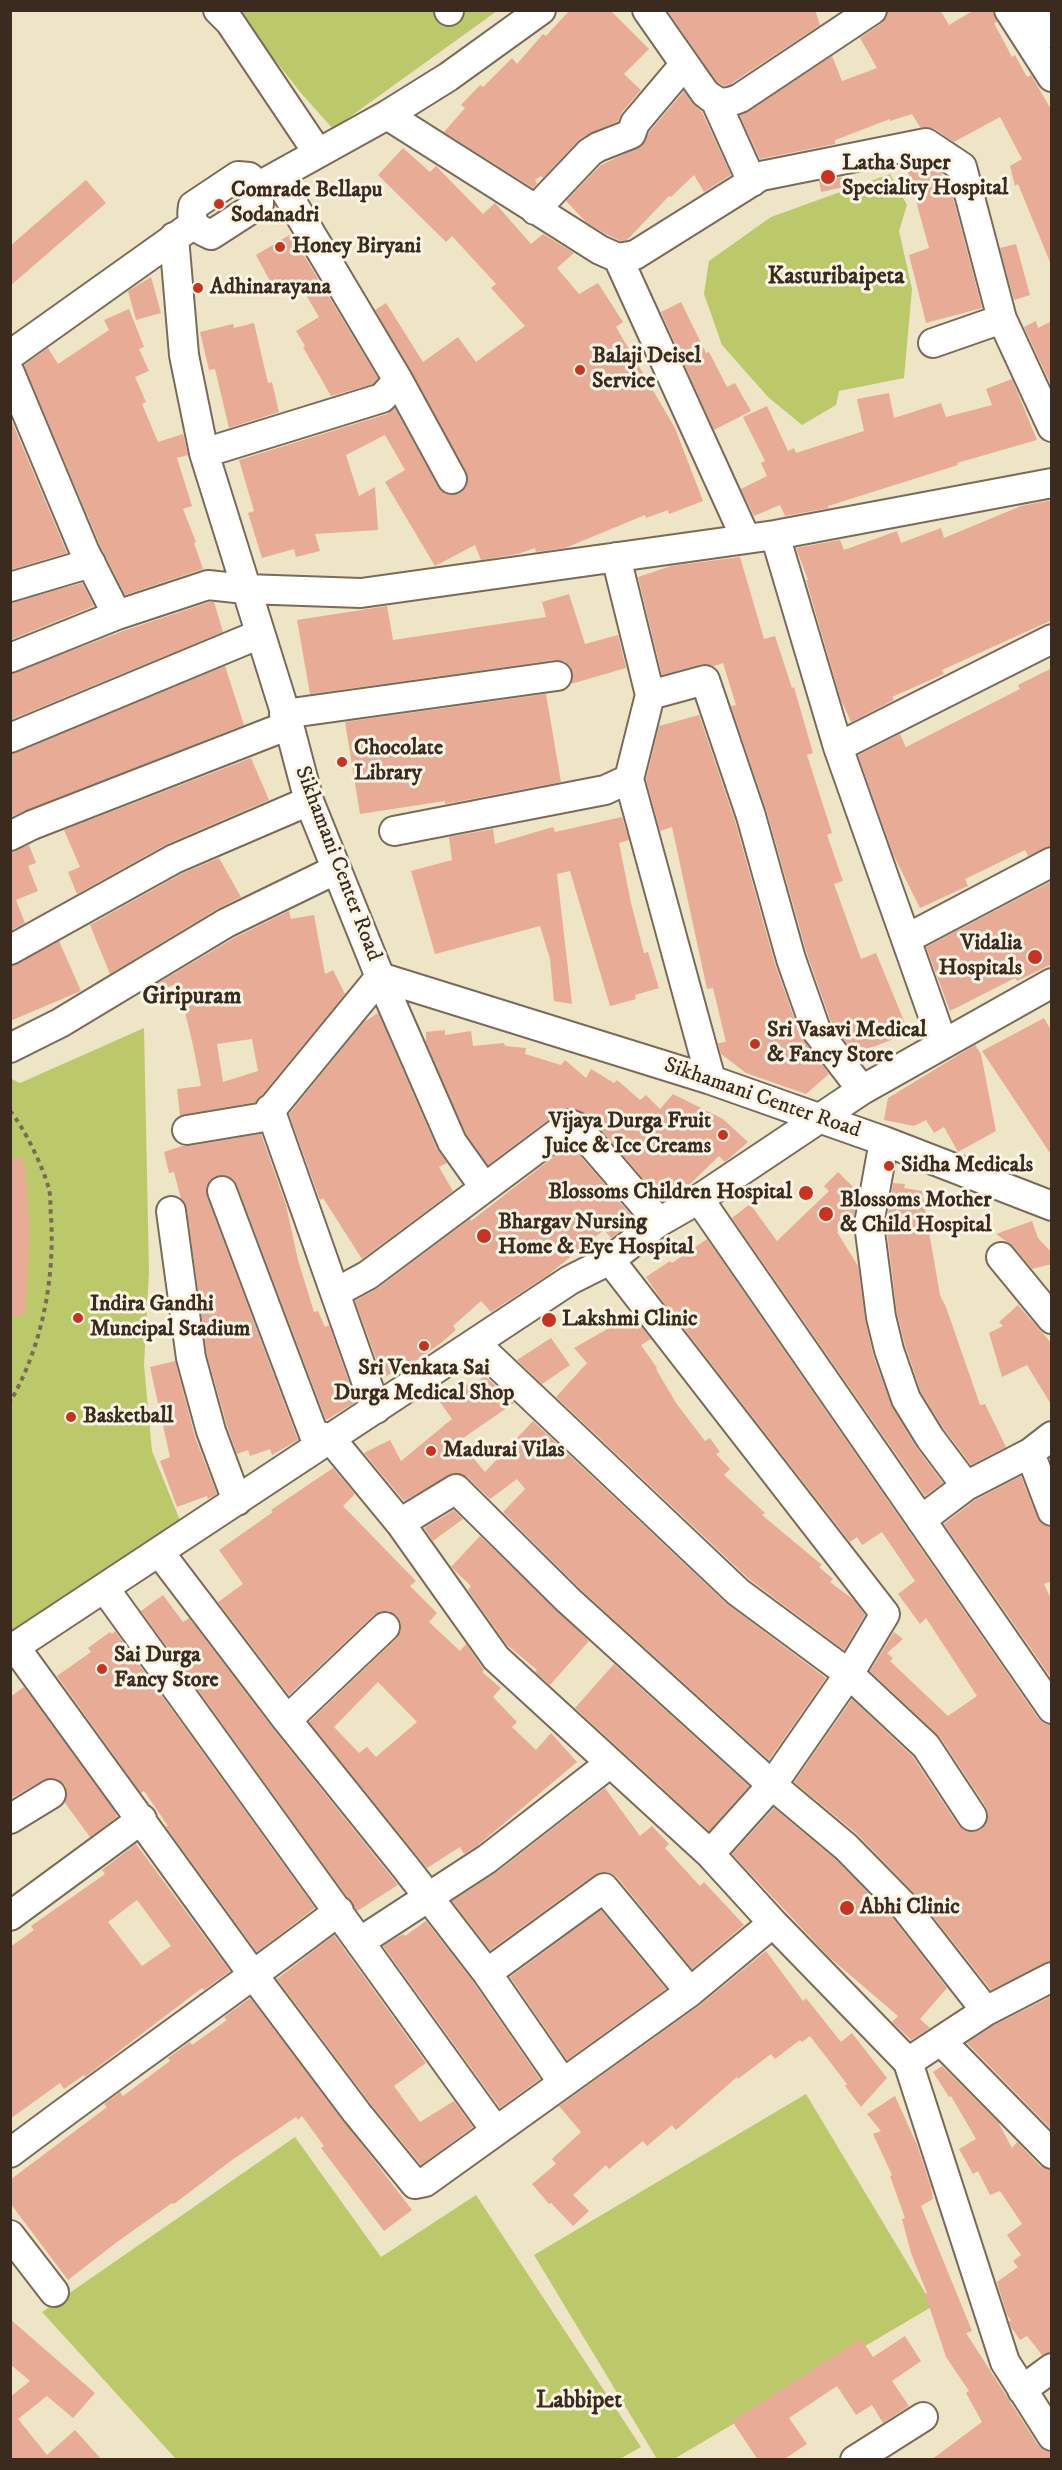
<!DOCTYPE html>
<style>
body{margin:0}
#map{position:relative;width:1062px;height:2470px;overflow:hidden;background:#eee5c6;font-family:"IM FELL DW Pica",serif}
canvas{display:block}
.frame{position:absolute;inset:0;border:12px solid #3b2a1e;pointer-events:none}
</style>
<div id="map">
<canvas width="1062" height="2470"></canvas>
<div class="frame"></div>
</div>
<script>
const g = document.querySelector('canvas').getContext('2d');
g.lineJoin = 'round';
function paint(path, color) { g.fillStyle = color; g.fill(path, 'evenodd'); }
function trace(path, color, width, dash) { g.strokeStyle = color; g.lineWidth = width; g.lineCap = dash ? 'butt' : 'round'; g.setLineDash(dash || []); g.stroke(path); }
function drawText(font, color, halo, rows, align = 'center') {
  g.font = font + ' "IM FELL DW Pica",serif'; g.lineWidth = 6; g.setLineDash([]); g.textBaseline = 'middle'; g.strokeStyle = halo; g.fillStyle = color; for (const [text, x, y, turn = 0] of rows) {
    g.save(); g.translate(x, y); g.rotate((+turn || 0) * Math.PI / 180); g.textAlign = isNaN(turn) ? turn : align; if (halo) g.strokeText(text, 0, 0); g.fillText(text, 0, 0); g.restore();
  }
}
const green = new Path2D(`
 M236 11H497L333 129 301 93Z
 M890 174 907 205 899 231 912 289 904 378 839 391 836 405 802 425 768 397 722 345 704 294 709 261 771 217Z
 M144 1028 149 1272 144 1365 152 1451 181 1523 10 1636V1078L20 1083Z
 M806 2094 933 2306 674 2459H657L534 2255Z
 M295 2137 381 2257 476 2195 641 2447 618 2460 176 2459 42 2312Z`);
const building = new Path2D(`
 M570 10H610L649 49 624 74 641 90 622 112 618 121 581 138 543 178 541 176 535 180 537 184 533 188 444 132 465 108 461 105 480 85 483 87 512 58 517 64 543 34 546 36Z
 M667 10H815L820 25 732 83 724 86 717 82Z
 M888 10H940L949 25 974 10H993L997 22 994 23 1012 57 1015 55 1027 77 1031 75 1052 111V267L1018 184 1015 186 1010 166 1022 159 1000 117 954 142 935 129 920 127 912 114 890 121V119L835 140V144L760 159 740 116 832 56 842 81 877 68 860 38 882 23 886 18Z
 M684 91 692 103 702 112 731 175 704 192 694 175 671 197 669 196 627 240 620 241 608 235 586 222 566 201 601 165 642 146 650 131Z
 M403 148 430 172 436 166 483 214 495 203 531 244 543 234 574 253 557 268 579 294 598 283 623 322 616 327 675 428 703 501 669 514 668 510 646 518 645 515 565 548 536 552 535 548 518 554 481 560 475 545 435 566 385 482 405 470 385 435 346 455 359 496 375 487 378 530 315 534 320 551 296 557 294 549 262 558 248 513 254 511 239 460 387 414 395 408 438 487 444 493 452 495 460 493 466 487 468 479 466 471 375 310 386 303 423 362 458 337 476 362 525 326 491 288 496 284 452 236 446 242 378 175Z
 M930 165 941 173 947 191 951 190 982 308 926 323 909 255 929 248 908 172Z
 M842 177 844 187 821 192 819 181Z
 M86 180 106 203 10 286V246Z
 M291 234 378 378 373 384 331 396 303 347 305 346 296 331 319 317 300 285 278 296 256 255Z
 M1016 244 1030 295 1014 300 1000 248Z
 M151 277 161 313 136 320 128 291Z
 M681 302 706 353 709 352 727 387 735 383 751 411 714 430 661 312Z
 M129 309 144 347 139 349 149 371 135 377 146 402 142 404 158 442 183 434 188 455 177 458 192 506 183 509 196 542 194 543 203 569 125 595 99 543 24 365 48 348 58 364 109 330 104 320Z
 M1036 321 1038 328 1052 321V387L1024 327Z
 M254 323 268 383 272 382 279 412 229 428 215 369 209 370 200 332 233 324 234 328Z
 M1012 379 1037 440 957 463 958 465 828 506 829 508 785 516 780 505 754 516 741 489 767 476 761 463 765 461 743 417 767 406 788 451 794 448 796 453 864 431 857 399 889 393 894 418 941 403 946 417 992 405 986 389Z
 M10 417 67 553 10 570Z
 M1052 500V620L942 670 944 674 892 697 894 700 851 722 841 700 806 580H808L796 548 840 540 844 550 897 531 901 543 941 528 944 538 1021 506Z
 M740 557 764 639 775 636 792 688 794 687 813 753 807 755 832 833 827 835 843 881 834 884 861 959 876 953 909 1033 855 1054 831 1022 807 954 767 812 731 706 736 705 723 663 714 666 701 664 662 675 638 577 671 566Z
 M82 583 94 606 10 640V603Z
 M569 594 585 644 618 635 626 668 571 684 573 674 570 666 564 661 555 660 310 694 297 620 387 606 393 640 546 617 542 602Z
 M210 602H214L223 632 10 720V674L123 631Z
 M225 666 244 725 10 817V754Z
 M1052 668V846L1028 856 1025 850 965 879 968 886 920 908 893 854 858 755 900 734 906 747 1020 689 1018 685Z
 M546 694 561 782 445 804V801L360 814 345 722Z
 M699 715 735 821 775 964 800 1035 829 1074 806 1094 746 1073 721 1054 718 1043 726 1042 713 988 707 989 672 827 660 831 646 779 659 726Z
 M251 758 269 800 167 844 77 894 68 872 80 867 64 830Z
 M622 817 629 840 619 843 631 903 644 953 648 952 659 988 635 995 636 999 610 1006 570 871 557 874 572 1004 554 1001 550 959 540 926 435 954 411 871 452 860 449 837 493 829 495 844 553 827 555 832Z
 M29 845 36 863 28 866 38 891 16 900 25 923 10 931V852Z
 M219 858 241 897 217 909 110 974 90 925 181 874Z
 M1052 881V964L1017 981 1015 978 950 1011 926 947Z
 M289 911 291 919 314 915 325 974 333 970 345 994 256 1102 180 1115 177 1089 201 1086 193 1045 179 988 176 989 174 985 157 991 155 985 234 938ZM252 1039 258 1071 223 1082 217 1044Z
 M59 941 81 991 10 1021V966Z
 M378 1013 437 1149 447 1163 439 1167 453 1191 362 1259 323 1198 320 1200 289 1114 364 1022Z
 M1044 1018 1052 1032V1156L982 1051Z
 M445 1030V1035L471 1031 473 1046 504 1043 505 1046 526 1048 525 1054 561 1065 565 1060 586 1078 591 1069 614 1083 617 1080 640 1100 646 1095 660 1109 673 1094 723 1119 748 1142 725 1162 719 1156 688 1186 683 1181 661 1199 589 1116 576 1109 569 1108 560 1111 488 1165 466 1134 426 1042V1032Z
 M975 1045 981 1054 996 1131 958 1152 944 1127 934 1133 926 1120 914 1126 884 1120 888 1098Z
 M261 1134 286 1205 298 1260 314 1312 318 1311 325 1327 329 1325 356 1402 326 1420 237 1185 233 1179 225 1175 216 1176 210 1180 206 1188 207 1197 298 1440 272 1455 270 1449 250 1456 248 1450 237 1454 227 1426 207 1355 187 1209 181 1199 174 1172 169 1173 164 1152 182 1146H190Z
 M570 1144 635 1220 611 1238 604 1230 548 1275 491 1312 481 1301 453 1326 456 1330 442 1342 402 1371 400 1368 383 1378 355 1301 378 1288 470 1219 471 1221Z
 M24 1158 30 1230 25 1316 10 1315V1159Z
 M838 1172 858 1192 854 1217 837 1232 858 1266 865 1319 873 1355 892 1407 916 1447 943 1483 925 1496 732 1218 750 1204 777 1241 829 1191 824 1186Z
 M893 1183 905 1184 904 1188 922 1191 940 1295 946 1307 980 1405 985 1404 1006 1447 971 1465 944 1429 921 1392 905 1345 897 1314 886 1224Z
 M1032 1221 1038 1238 1052 1253V1264L1032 1269 1014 1247 996 1234Z
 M707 1239 1038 1718 1044 1724 1052 1725V1961L991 1990 916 1895 857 1834 794 1782 852 1699 913 1757 958 1825 964 1830 972 1832 981 1830 986 1824 988 1816 986 1807 940 1737 870 1671 894 1632 903 1639 887 1653 893 1658 890 1661 948 1716 977 1696 926 1618 920 1624 898 1594 915 1581 882 1532 862 1545 857 1537 850 1542 661 1299 646 1277 670 1261 672 1263Z
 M1018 1305 1052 1344V1406L1027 1365 1002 1377 989 1333 1003 1326 999 1322Z
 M632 1315 651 1339 641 1345 657 1368 656 1369 676 1403 705 1441 710 1438 720 1452 716 1454 730 1469 724 1475 765 1513 762 1515 822 1565 819 1567 833 1579 830 1582 854 1600 865 1615 844 1650 749 1579 556 1397 587 1363 574 1348Z
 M551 1338 570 1365 542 1384 517 1360Z
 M175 1361 195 1437 217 1494 208 1499 207 1496 177 1507 160 1461 170 1457 150 1367Z
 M485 1376 514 1403 459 1441 485 1472 533 1421 727 1604 826 1678 769 1760 579 1588 503 1512 525 1489 517 1479 490 1499 467 1477 454 1473 404 1501 364 1453 390 1440 401 1461 452 1419 440 1402 466 1383 469 1387Z
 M333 1468 355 1494 343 1506 416 1581 410 1586 437 1613 429 1622 460 1651 466 1644 484 1670 482 1672 501 1688 493 1697 517 1722 512 1727 536 1750 551 1733 577 1762 477 1846 464 1854 460 1847 427 1868 309 1722 396 1639 401 1631V1623L397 1616 389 1611H381L374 1615 289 1695 218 1602 243 1584 219 1550 273 1512 271 1510ZM378 1682 417 1722 376 1757 367 1747 359 1753 334 1727Z
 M1021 1476 1037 1517 1042 1524 1052 1527V1581L1044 1584 1052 1601V1679L944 1524 975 1500Z
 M454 1510 463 1519 433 1541 424 1528Z
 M480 1536 589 1641 550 1685 535 1672 537 1670 507 1645 468 1590 471 1586 451 1567Z
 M163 1595 183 1622 189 1618 274 1730 398 1885 357 1911 141 1611Z
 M115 1631 315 1908 257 1952 166 1827 168 1826 144 1791 141 1793 57 1676 91 1652 88 1648 110 1632 112 1634Z
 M614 1664 749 1786 709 1831 575 1708Z
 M24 1687 115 1812 117 1817 90 1837 65 1803 67 1793 65 1785 58 1779 51 1778 43 1780 10 1799V1697Z
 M605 1788 640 1836 652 1826 669 1844 665 1848 700 1886 704 1882 744 1925 692 1969 617 1877 610 1873 601 1872 594 1875 490 1950 452 1901 497 1872Z
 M774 1808 835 1859 892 1917 947 1988 920 2019 930 2028 911 2040 892 2022 898 2016 829 1957 732 1854Z
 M136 1844 230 1971 204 1990 202 1988 85 2077 84 2075 64 2089 60 2083 10 2119V1947L34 1930 31 1926 105 1874 102 1870ZM137 1900 171 1946 142 1966 108 1922Z
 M601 1910 666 1989 567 2060 510 1977Z
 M426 1921 474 1983 540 2079 500 2108 383 1946 403 1934 405 1936Z
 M334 1935 426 2063 394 2086 420 2122 454 2101 473 2127 421 2165 370 2103 277 1979Z
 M766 1951 803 2001 806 1998 841 2042 852 2033 887 2078 861 2107 845 2086 847 2084 810 2036 802 2042 800 2040 775 2059 771 2054 738 2079 737 2077 676 2130 672 2125 647 2146 643 2141 609 2169 606 2165 573 2195 589 2211 573 2226 551 2203 549 2204 532 2184 556 2164 552 2159 581 2132 559 2106 700 2005Z
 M1052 1996V2130L967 2043 994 2025Z
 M250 1998 412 2210 384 2231 321 2148 324 2146 302 2116 298 2120 296 2117 232 2160 174 2204 172 2203 117 2242 68 2280 10 2203V2180L107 2107 104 2104 120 2092 123 2096 170 2061 168 2058 190 2042 192 2045 227 2020 224 2017Z
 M942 2066 998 2122 1012 2148 1017 2142 1040 2166 1052 2170V2352L1042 2355 1027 2336 1020 2340 1011 2327 1009 2322 1011 2320 1007 2315 997 2282 1018 2267 1013 2261 1021 2255 1007 2235 1022 2224 1000 2191 990 2195 978 2171 973 2174 959 2149 976 2139 951 2096 949 2097 933 2072Z
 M895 2096 917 2145 931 2187 933 2199 921 2206 972 2331 966 2333 1038 2445 1044 2450 1052 2452V2460H931L982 2422 966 2393 969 2391 946 2357 925 2294 927 2293 911 2253 902 2219 905 2218 890 2176 892 2175 873 2134 881 2131 867 2114Z
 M10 2319 95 2393 73 2418 47 2396 18 2419 47 2455 75 2430 102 2460H10V2397L30 2381 10 2364Z
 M905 2336 921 2361 892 2381 909 2406 883 2423 872 2405 856 2415 837 2386 789 2418 807 2444 783 2460H758L732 2421 861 2339 873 2357Z`);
const path = new Path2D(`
 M10 1111C24 1127 43 1167 49 1189 51 1197 50 1207 51 1216 55 1279 42 1347 10 1402`);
const minor = new Path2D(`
 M218 10 230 22 318 153
 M449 10V11
 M647 10 705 93C718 104 724 105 740 98L872 10
 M1009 10 1052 77
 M1037 10 1052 33
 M716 102 752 182
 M387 115 600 250 618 258 635 255 761 176 926 143 962 167 1002 319 1052 427
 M238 176 249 177 259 186V204L211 235C195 228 190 224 193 206Z
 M259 186 387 115 448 77 541 10
 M535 210 590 152 598 147 631 134 635 123 684 65
 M174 237 184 355 204 453 289 725 309 801 380 977 711 1080 884 1141 1052 1206
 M618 258 746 539
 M933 343 1002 319
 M10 355 194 224
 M10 373 84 550 117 615
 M398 380 452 479
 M204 453 382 398 398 380 277 177
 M775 535 838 747
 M616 557 650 695
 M10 587 91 563
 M10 658 117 615 208 585 245 589 361 593 775 535 1052 483
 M284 714 557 676
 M10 738 260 634
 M629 779 711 1080
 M394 831 605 790 629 779 650 695 705 680 751 816 791 959 816 1030 862 1090
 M10 836 32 825 289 725
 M906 939 1052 862
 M10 950 174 859 309 801
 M943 1044 838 747 1052 639
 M10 1048 60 1023 226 923 335 870
 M270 1109 376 1409
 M187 1130 265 1117 380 977 452 1142 484 1187
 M884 1141 869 1224 881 1317 889 1350 906 1399 930 1438 966 1486
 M222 1191 314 1435 330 1438 400 1523 496 1658 710 1854 773 1923 908 2062 1005 2362 1052 2436
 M699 1199 1052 1709
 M171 1211 191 1358 211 1431 237 1501
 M1001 1257 1052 1319
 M610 1260 885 1614 849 1674 772 1785 710 1854
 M335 1293 368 1275 570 1124 577 1127 659 1222
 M475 1343 738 1592 849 1674 926 1746 972 1816
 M1030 1453 1052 1511
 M921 1520 966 1486 1030 1453 1052 1436
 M400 1523 456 1489 568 1600 772 1785 846 1847 904 1906 986 2011
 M160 1553 287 1720 406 1868 487 1973 563 2083
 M105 1589 496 2131
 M15 1647 254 1976 357 2113 415 2184 425 2182 690 1992 773 1923
 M10 1650 570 1280 610 1260 659 1222 699 1199 862 1090 1052 983
 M287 1720 385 1627
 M10 1819 51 1794
 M10 1916 142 1819
 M361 1941 487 1859 609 1764
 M487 1973 604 1888 690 1992
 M941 2041 1052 2154
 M908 2062 986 2011 1052 1977
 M10 2153C119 2071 231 1993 339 1911
 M10 2235 54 2292
 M1022 2390 1052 2368
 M855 2460 923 2417`);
const markers = [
 [828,177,8,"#c8321e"],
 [219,204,6,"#c8321e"],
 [280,247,6,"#c8321e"],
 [198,288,6,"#c8321e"],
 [580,370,6,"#c8321e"],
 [342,762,6,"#c8321e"],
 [1035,957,8,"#c8321e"],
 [755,1044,6,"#c8321e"],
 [723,1135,6,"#c8321e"],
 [889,1166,6,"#c8321e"],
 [806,1193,8,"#c8321e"],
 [826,1214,8,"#c8321e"],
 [484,1236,8,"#c8321e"],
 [78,1318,6,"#c8321e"],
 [549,1320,8,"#c8321e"],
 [424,1346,6,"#c8321e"],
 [71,1417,6,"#c8321e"],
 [431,1451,6,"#c8321e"],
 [102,1669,6,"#c8321e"],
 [847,1908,8,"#c8321e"]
];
const poiNames = [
 ["Latha Super",842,164],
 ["Speciality Hospital",842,189],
 ["Comrade Bellapu",231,191],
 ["Sodanadri",231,216],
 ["Honey Biryani",292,247],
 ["Adhinarayana",210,288],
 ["Balaji Deisel",592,357],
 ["Service",592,382],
 ["Chocolate",354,749],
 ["Library",354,774],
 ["Vidalia",1022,944,"right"],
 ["Hospitals",1022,969,"right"],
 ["Sri Vasavi Medical",767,1031],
 ["& Fancy Store",767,1056],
 ["Vijaya Durga Fruit",711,1122,"right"],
 ["Juice & Ice Creams",711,1147,"right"],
 ["Sidha Medicals",901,1166],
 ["Blossoms Children Hospital",792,1193,"right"],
 ["Blossoms Mother",840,1201],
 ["& Child Hospital",840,1226],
 ["Bhargav Nursing",498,1223],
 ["Home & Eye Hospital",498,1248],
 ["Indira Gandhi",90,1305],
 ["Muncipal Stadium",90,1330],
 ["Lakshmi Clinic",562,1320],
 ["Sri Venkata Sai",424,1369,"center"],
 ["Durga Medical Shop",424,1394,"center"],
 ["Basketball",83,1417],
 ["Madurai Vilas",443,1451],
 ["Sai Durga",114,1656],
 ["Fancy Store",114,1681],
 ["Abhi Clinic",860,1908]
];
const streetNames = [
 ["Sikhamani Center Road",337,864,69],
 ["Sikhamani Center Road",762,1099,19]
];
const neighbourhoodNames = [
 ["Kasturibaipeta",836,278],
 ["Giripuram",192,998],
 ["Labbipet",579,2402]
];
paint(green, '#bbc96b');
paint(building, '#e8ab95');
trace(minor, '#7a6b59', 32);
trace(path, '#7a6b59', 4, [4.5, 4.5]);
trace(minor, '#fff', 28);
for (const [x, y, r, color] of markers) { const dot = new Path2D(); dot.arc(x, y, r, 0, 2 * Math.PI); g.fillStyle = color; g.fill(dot); trace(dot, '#fcf5e5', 2); }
drawText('bold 22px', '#3b2a1e', '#fcf5e5', poiNames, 'left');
drawText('22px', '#3b2a1e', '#fcf5e5', streetNames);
drawText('bold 24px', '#3b2a1e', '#fcf5e5', neighbourhoodNames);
</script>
